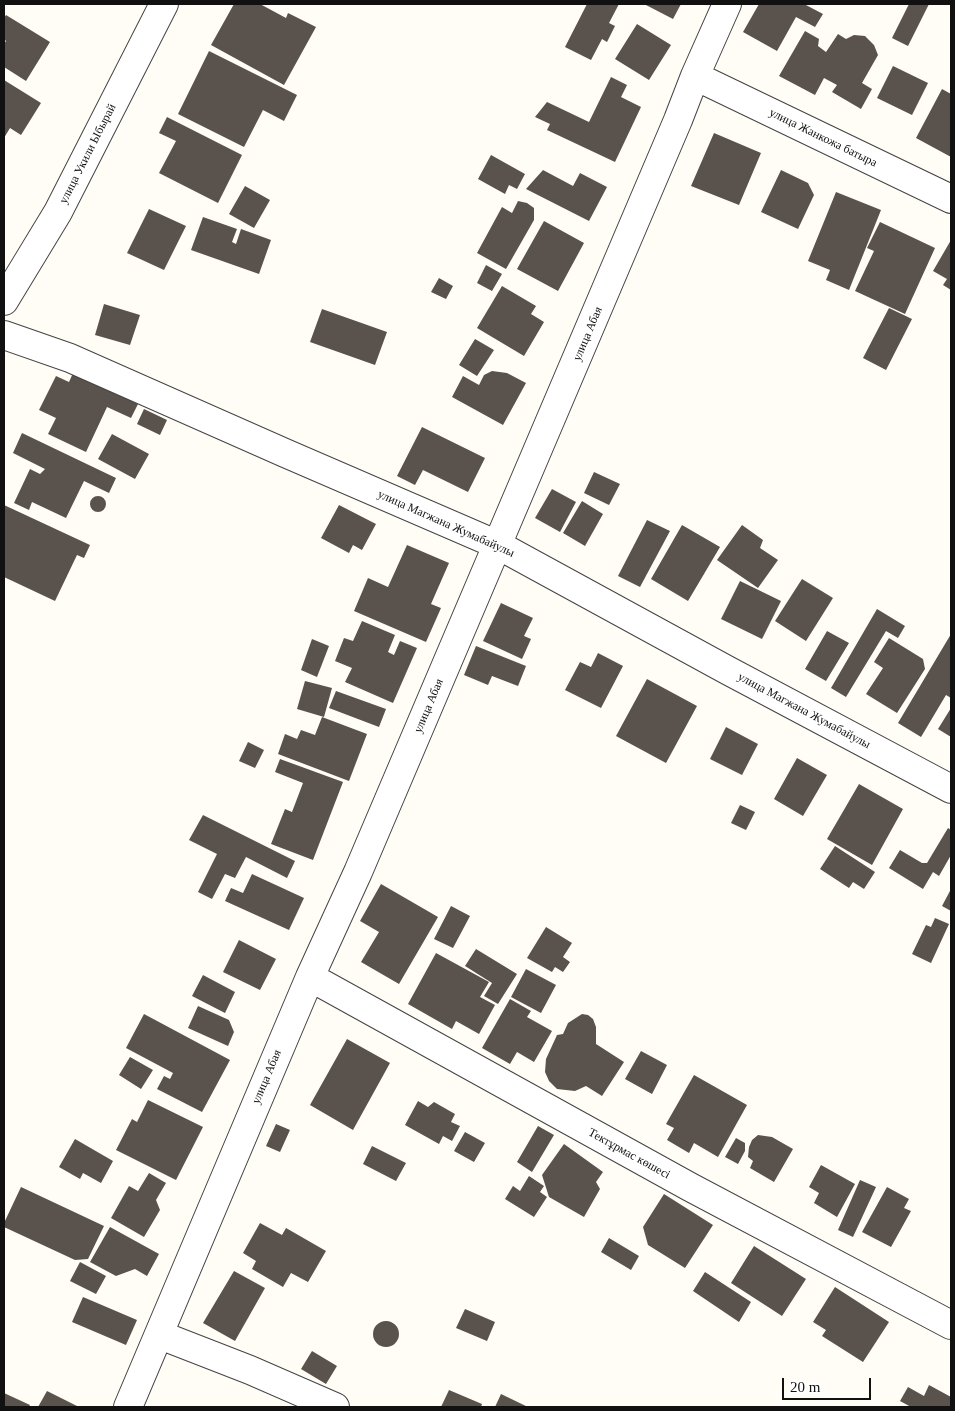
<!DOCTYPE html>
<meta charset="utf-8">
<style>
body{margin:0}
#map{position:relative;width:955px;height:1411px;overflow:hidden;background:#fffdf5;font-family:"Times New Roman",serif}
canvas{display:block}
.frame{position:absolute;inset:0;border:5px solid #111;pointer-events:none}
.scale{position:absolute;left:782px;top:1378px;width:89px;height:22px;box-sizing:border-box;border:2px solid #111;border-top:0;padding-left:6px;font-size:15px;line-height:18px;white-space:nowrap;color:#111;-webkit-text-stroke:4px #fff;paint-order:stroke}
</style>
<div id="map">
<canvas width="955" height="1411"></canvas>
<div class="frame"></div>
<div class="scale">20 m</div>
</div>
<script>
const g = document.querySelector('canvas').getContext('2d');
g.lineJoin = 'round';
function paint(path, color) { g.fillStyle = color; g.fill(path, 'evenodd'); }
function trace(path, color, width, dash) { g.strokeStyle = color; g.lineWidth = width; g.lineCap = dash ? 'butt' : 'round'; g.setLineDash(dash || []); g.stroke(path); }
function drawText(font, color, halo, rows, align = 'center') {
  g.font = font + ' "Times New Roman",serif'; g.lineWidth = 5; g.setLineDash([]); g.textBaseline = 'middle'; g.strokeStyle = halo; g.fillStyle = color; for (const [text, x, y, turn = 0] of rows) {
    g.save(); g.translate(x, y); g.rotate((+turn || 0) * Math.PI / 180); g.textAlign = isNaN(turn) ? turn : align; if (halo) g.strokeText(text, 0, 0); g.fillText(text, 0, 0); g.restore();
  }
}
const building = new Path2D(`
 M234 4H260L286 18 288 13 316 27 284 85 211 45Z
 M587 4H619L609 23 615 26 607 42 602 39 591 60 565 47Z
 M644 4H681L673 19Z
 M759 4H804L823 14 815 27 796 17 777 51 743 32Z
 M909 4H929L908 46 892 38Z
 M6 15 50 42 26 81 4 67V44L6 41 4 39V18Z
 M637 24 671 45 649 80 615 59Z
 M805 31 819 39 818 46 826 52 838 34 846 39 854 35 865 36 874 45 878 55 862 83 872 89 861 109 832 92 837 85 824 78 815 95 779 76Z
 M209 51 297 95 284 121 263 110 244 147 178 114Z
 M893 66 928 83 912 115 877 98Z
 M611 77 627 85 621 97 641 107 615 162 547 130 550 124 535 117 547 102 589 122Z
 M4 80 41 103 21 135 10 128 4 138Z
 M942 89 951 94V157L916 138Z
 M167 117 242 155 218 203 159 173 176 141 159 133Z
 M714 133 761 153 739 205 691 186Z
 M491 155 525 174 517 189 509 185 505 194 478 179Z
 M543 170 573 186 580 173 607 187 589 221 526 189Z
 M781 170 808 183 814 195 798 229 761 212Z
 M245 186 270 200 254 228 229 214Z
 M836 192 881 210 849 290 826 280 830 270 808 261Z
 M518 201 527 203 534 208V220L506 269 477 253 502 207 512 213Z
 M149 209 186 226 164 270 127 253Z
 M203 217 237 229 232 242 236 244 241 229 271 240 259 274 191 250Z
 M544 221 584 243 558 291 517 269Z
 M880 222 935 248 905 314 855 291 874 251 867 248Z
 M951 240V290L943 285 947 279 933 271Z
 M486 265 502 274 492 291 477 283Z
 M439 278 453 286 446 299 431 292Z
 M502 286 536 306 531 314 544 322 524 356 477 328Z
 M104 304 140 315 130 345 95 335Z
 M889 308 912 319 886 370 863 358Z
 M322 309 387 332 375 365 310 342Z
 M475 339 494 350 477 376 459 365Z
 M492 371 507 373 526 383 503 425 452 397 463 376 479 385 484 375Z
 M73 373 138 404 131 418 107 407 86 452 48 434 56 418 39 410 56 376 69 382Z
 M144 409 167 420 160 435 137 424Z
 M422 427 485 458 468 492 423 470 415 485 397 476Z
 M22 433 116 478 109 493 84 481 66 518 32 502 29 510 14 503 30 469 40 474 45 469 13 453Z
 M112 434 149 454 135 479 98 459Z
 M594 472 620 484 609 505 584 493Z
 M552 489 576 502 560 532 535 518Z
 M90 504a8 8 0 1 1 16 0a8 8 0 1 1-16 0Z
 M582 501 603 514 585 546 563 533Z
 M4 505 90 545 84 558 77 555 55 601 4 577Z
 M339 505 376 524 362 550 353 545 349 553 321 538Z
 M647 520 670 531 640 587 618 576Z
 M682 525 720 547 688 601 651 579Z
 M742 525 763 540 760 548 778 560 758 588 717 560Z
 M407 545 449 563 431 604 441 608 426 642 354 611 368 578 388 587Z
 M802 579 833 598 806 641 775 621Z
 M740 581 781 601 762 639 721 619Z
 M501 603 533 618 524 636 531 639 522 659 483 641Z
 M877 609 905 626 898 638 886 631 846 697 831 688Z
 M362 621 395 635 388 652 394 655 400 641 417 648 393 703 345 682 352 668 335 661 344 638 353 641Z
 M827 631 849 643 826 681 805 669Z
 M951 634V698L946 695 921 737 898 723Z
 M889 638 923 659 925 669 897 713 866 694 883 668 874 662Z
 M312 639 329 646 317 677 301 670Z
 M476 646 526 666 518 686 492 676 488 685 464 675Z
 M598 653 623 666 601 708 565 690 580 662 591 667Z
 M647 679 697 706 666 763 616 736Z
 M305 681 332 688 324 717 297 709Z
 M336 691 386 709 379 727 329 708Z
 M951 708V737L938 729Z
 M322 717 367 734 349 781 278 754 285 734 297 739 301 730 315 735Z
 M726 727 758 744 742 775 710 759Z
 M248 742 264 750 255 768 239 761Z
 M797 758 827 775 803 816 774 799Z
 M280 759 343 782 313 860 271 844 285 809 292 812 303 783 275 772Z
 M859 784 903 809 872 865 827 839Z
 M740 805 755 812 746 830 731 823Z
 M203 815 295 861 287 878 246 857 235 878 225 874 212 899 198 892 217 854 189 840Z
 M948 828 951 830V855L939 876 933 872 923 889 889 868 900 850 922 863H927Z
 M835 846 875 872 864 889 853 882 849 888 820 869Z
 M252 874 304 898 289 930 225 901 231 888 243 893Z
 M381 884 438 917 399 984 361 962 379 932 360 921Z
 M951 889V911L942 906Z
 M451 906 470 916 453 948 434 939Z
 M935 918 949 924 931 963 912 954 926 925 931 927Z
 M546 927 572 943 563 957 570 962 563 972 555 967 552 972 527 958Z
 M239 940 276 959 260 990 223 972Z
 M476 949 517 974 498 1004 484 996 492 983 465 966Z
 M436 953 489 982 480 997 495 1005 479 1034 456 1021 452 1029 408 1004Z
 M526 969 556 985 541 1013 511 997Z
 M203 975 235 992 225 1013 192 996Z
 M510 999 531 1011 527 1017 552 1031 534 1062 517 1052 510 1064 482 1048Z
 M198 1006 229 1020 234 1032 228 1046 188 1028Z
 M144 1014 230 1060 202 1112 157 1089 164 1076 170 1079 173 1073 126 1048Z
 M582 1014 588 1015 593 1019 596 1027V1044L624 1062 602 1096 586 1086 575 1091 557 1089 549 1081 545 1072 546 1059 557 1035 563 1034 568 1023Z
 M347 1039 390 1063 353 1130 310 1105Z
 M641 1051 667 1065 652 1094 625 1079Z
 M130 1057 153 1070 141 1089 119 1075Z
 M694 1075 747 1105 718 1157 694 1143 689 1153 667 1140 674 1128 666 1124Z
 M148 1100 203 1127 176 1180 116 1150 132 1119 137 1122Z
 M418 1101 428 1107 434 1102 455 1114 451 1122 460 1126 452 1141 443 1136 439 1144 405 1125Z
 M276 1124 290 1130 280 1152 266 1146Z
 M538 1126 554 1135 532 1172 517 1162Z
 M465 1132 485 1143 474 1162 454 1151Z
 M758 1135 772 1137 793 1149 774 1182 750 1168 753 1161 748 1157 749 1147 752 1140Z
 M736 1138 745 1143V1151L738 1164 725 1157Z
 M75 1139 113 1161 101 1183 83 1173 80 1179 59 1167Z
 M564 1144 603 1172 596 1182 600 1189 584 1217 549 1197 542 1175Z
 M372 1146 406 1163 396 1181 363 1164Z
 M821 1165 855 1184 837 1217 814 1203 819 1193 809 1187Z
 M149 1173 166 1183 156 1200 160 1210 144 1237 111 1218 129 1186 138 1191Z
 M529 1176 544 1186 540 1192 547 1197 534 1217 505 1199 513 1186 520 1191Z
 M860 1180 876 1187 853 1237 838 1230Z
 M21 1187 104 1226 88 1259 75 1260 4 1227V1223Z
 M887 1187 909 1199 904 1208 911 1211 891 1247 862 1232Z
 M664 1194 713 1225 685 1268 648 1245 643 1227Z
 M260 1223 282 1235 286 1228 326 1251 308 1282 291 1273 283 1287 252 1269 256 1261 243 1253Z
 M110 1227 159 1254 147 1276 135 1269 116 1276 90 1262Z
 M609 1238 639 1256 631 1270 601 1252Z
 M754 1246 806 1279 782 1316 731 1283Z
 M80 1262 106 1276 96 1294 70 1281Z
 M234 1271 265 1288 235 1341 203 1323Z
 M705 1272 751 1302 739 1322 693 1291Z
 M835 1287 889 1322 863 1362 822 1336 826 1330 813 1322Z
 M83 1297 137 1320 126 1345 72 1322Z
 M465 1309 495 1322 487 1341 456 1328Z
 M373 1334a13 13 0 1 1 26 0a13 13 0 1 1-26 0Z
 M312 1351 337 1366 326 1384 301 1369Z
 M929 1385 951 1397V1407H911L900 1401 908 1387 924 1396Z
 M449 1390 482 1404 481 1407H441Z
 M47 1391 79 1407H38Z
 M4 1393 30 1405 29 1407H4Z
 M501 1394 528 1407H495Z`);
const minor = new Path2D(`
 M695 76 951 199
 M4 301 58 212 164 4
 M4 335 70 358 285 453 498 545 727 670 951 789
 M310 977 690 1187 951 1325
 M160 1335 250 1370 335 1407
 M128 1407 310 977 358 872 678 120 695 76 727 4`);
const streetNames = [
 ["улица Жанкожа батыра",823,138,26],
 ["улица Укили Ыбырай",88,154,-63],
 ["улица Абая",588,334,-67],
 ["улица Магжана Жумабайулы",446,524,24],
 ["улица Абая",429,706,-67],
 ["улица Магжана Жумабайулы",804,711,28],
 ["улица Абая",267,1077,-67],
 ["Тектұрмас көшесі",629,1154,29]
];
paint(building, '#5a524d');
trace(minor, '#444', 30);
trace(minor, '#fff', 28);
drawText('12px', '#111', '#fff', streetNames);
</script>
